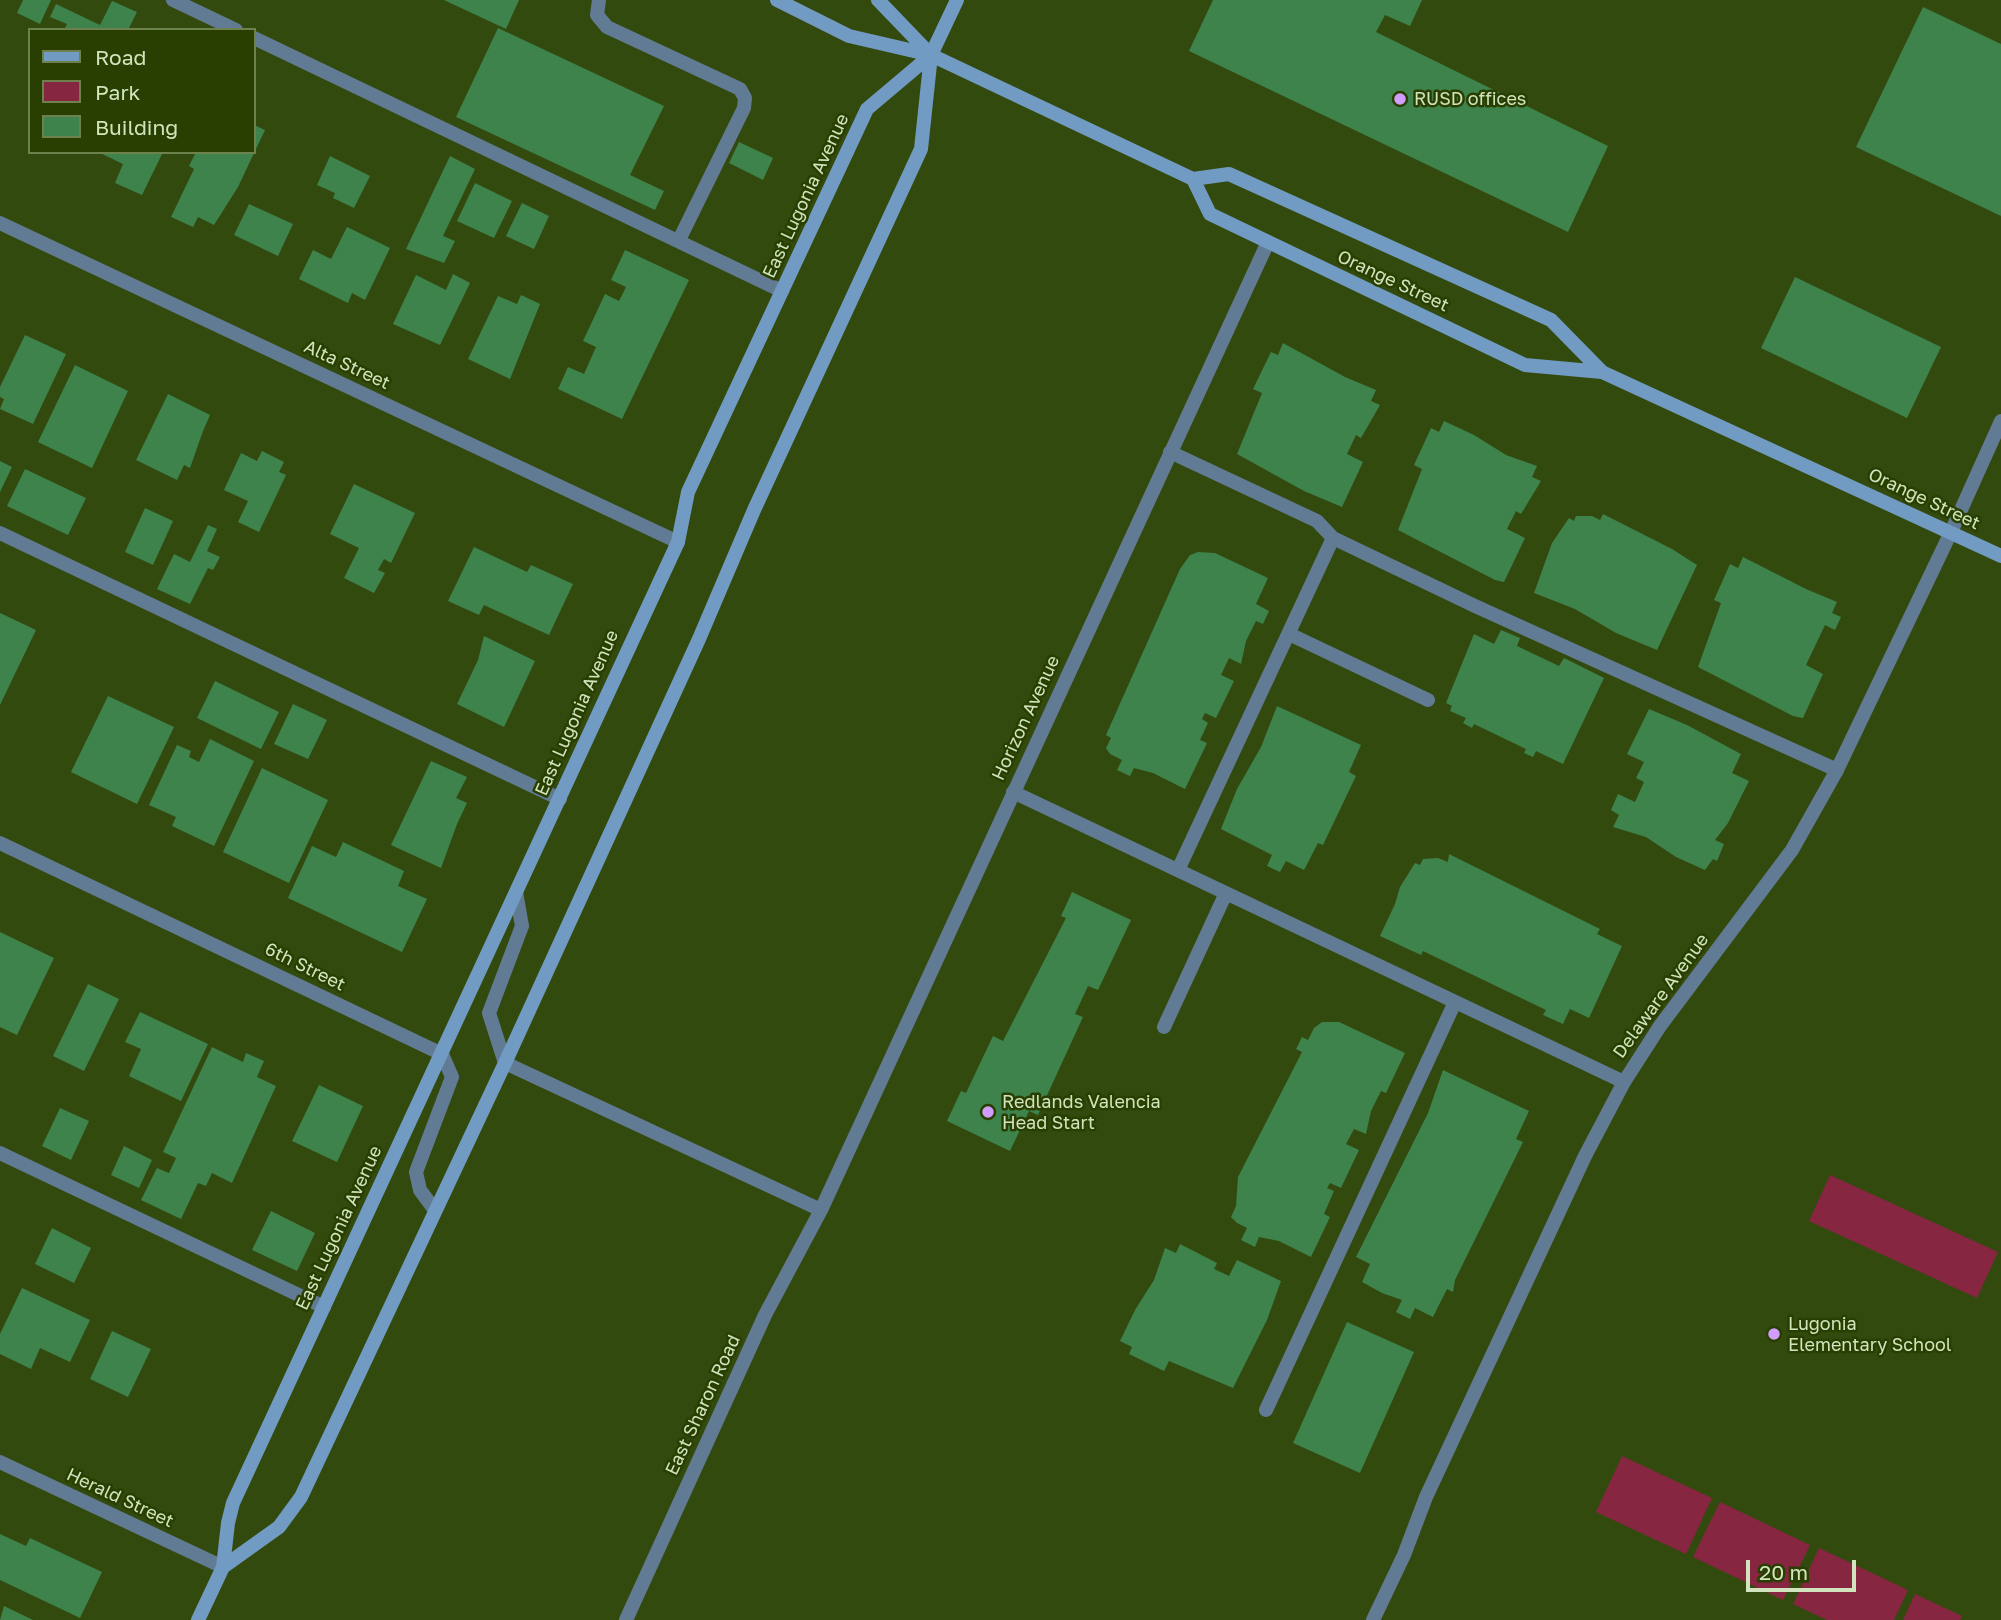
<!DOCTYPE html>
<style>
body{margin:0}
#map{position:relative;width:2001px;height:1620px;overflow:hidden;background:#334a0f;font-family:"Golos Text",sans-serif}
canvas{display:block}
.legend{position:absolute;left:28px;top:28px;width:228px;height:126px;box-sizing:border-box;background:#293f01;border:2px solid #6c814c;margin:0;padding:9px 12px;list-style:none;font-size:21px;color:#d1e4bd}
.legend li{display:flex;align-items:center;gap:14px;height:35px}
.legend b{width:35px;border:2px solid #6c814c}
.scale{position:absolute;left:1746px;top:1560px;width:110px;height:32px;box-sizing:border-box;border:4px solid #d1e4bd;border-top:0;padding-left:9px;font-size:21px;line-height:24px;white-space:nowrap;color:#d1e4bd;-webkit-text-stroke:5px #293f01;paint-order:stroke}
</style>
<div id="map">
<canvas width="2001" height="1620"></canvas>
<ul class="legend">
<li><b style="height:9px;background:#729bc3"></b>Road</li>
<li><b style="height:19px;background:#862640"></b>Park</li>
<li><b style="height:19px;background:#3e824c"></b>Building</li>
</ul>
<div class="scale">20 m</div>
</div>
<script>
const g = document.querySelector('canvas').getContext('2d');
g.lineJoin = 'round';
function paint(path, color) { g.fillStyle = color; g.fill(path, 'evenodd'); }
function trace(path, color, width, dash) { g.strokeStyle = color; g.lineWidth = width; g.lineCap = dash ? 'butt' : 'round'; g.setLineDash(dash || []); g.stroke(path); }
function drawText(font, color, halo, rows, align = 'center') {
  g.font = font + ' "Golos Text",sans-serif'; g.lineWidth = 5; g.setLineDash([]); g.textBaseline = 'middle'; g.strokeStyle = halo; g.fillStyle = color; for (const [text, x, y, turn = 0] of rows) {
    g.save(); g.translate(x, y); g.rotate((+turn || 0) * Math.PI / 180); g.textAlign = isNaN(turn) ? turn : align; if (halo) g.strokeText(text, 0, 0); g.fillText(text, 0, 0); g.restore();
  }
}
const green = new Path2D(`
 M1830 1175 1998 1252 1977 1298 1809 1221Z
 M1622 1456 1712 1498 1686 1554 1596 1512Z
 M1720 1502 1810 1545 1783 1600 1693 1557Z
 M1819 1548 1908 1590 1894 1620H1827L1793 1604Z
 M1915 1594 1962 1616 1960 1620H1903Z`);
const building = new Path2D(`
 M23 0H51L40 24 17 13Z
 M444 0H519L506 29Z
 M1213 0H1422L1410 26 1385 15 1376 32 1608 146 1568 232 1189 51Z
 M112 1 137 12 128 30H64L67 24 50 17 56 4 100 25Z
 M1923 7 2001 44V216L1856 147Z
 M498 28 664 106 630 175 664 191 655 210 456 117Z
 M254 125 265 130 238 187 214 225 198 217 193 227 171 217 194 169 189 166 196 152H254Z
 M739 142 773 158 763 180 729 163Z
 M98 152H163L142 195 115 183 123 164Z
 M330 156 370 176 354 208 333 198 335 193 317 185Z
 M450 156 475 169 443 236 455 241 444 263 406 249Z
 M475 183 512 201 494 238 457 221Z
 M522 203 549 216 534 249 506 236Z
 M249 204 293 224 278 256 234 235Z
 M347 227 390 248 365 300 352 293 348 303 299 279 313 250 331 259Z
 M625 250 689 280 622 419 558 389 568 367 584 374 596 347 583 341 605 294 619 301 626 287 611 280Z
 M453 274 470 283 440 345 393 324 416 275 446 290Z
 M1795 277 1941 347 1907 418 1761 348Z
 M521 295 540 304 510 379 468 359 498 296 517 304Z
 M25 335 66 354 33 424 0 409 4 399 0 397V387Z
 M1283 343 1345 377 1376 390 1371 401 1380 405 1361 438 1356 435 1347 454 1363 462 1342 507 1304 491 1237 454 1262 393 1253 389 1271 352 1278 355Z
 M75 365 128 391 92 468 38 442Z
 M168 394 210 415 203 431 190 468 184 465 177 480 136 460Z
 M1444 421 1474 435 1506 455 1537 466 1532 477 1541 481 1521 514 1516 511 1507 529 1525 538 1504 582 1495 580 1398 530 1422 469 1414 465 1431 428 1439 432Z
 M262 451 284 462 279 472 286 475 259 532 238 522 248 501 224 490 241 453 257 461Z
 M0 461 12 467 0 492Z
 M25 469 86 498 68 535 7 506Z
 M354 484 415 513 391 563 384 559 378 570 385 573 374 593 344 578 359 548 330 534Z
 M145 508 173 521 153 565 125 552Z
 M1603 514 1672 549 1697 565 1657 650 1616 633 1575 609 1534 593 1552 543 1569 518 1574 521 1576 516H1592L1600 520Z
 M208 525 217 529 207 551 220 557 213 570 208 568 190 604 157 589 174 554 190 562Z
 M474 547 527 572 531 565 573 584 549 635 484 605 479 615 448 601Z
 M1198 552 1215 553 1268 578 1256 604 1269 611 1263 624 1256 621 1246 641 1241 664 1229 658 1221 675 1234 681 1216 718 1205 713 1202 719 1208 723 1200 740 1207 743 1185 789 1153 773 1134 768 1130 776 1117 770 1122 760 1110 754 1106 748 1111 738 1106 735 1180 569 1190 555Z
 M1743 557 1806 589 1837 602 1832 613 1841 617 1835 630 1825 625 1806 665 1823 674 1803 718 1793 716 1698 667 1721 603 1714 600 1730 564 1738 568Z
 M0 613 36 630 0 705Z
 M1501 630 1520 638 1517 646 1559 666 1564 658 1604 678 1563 764 1536 751 1533 757 1524 753 1526 749 1474 724 1472 728 1463 723 1466 718 1450 711 1452 706 1446 703 1474 634 1494 644Z
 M484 636 535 661 504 727 457 704 478 660Z
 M215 681 279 712 261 749 197 718Z
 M108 696 174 727 137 804 71 772Z
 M293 704 327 720 308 759 274 744Z
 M1277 706 1361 745 1349 772 1356 776 1323 845 1318 843 1304 870 1286 861 1280 872 1267 866 1272 855 1221 829 1237 789 1261 747Z
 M1649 709 1687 725 1741 754 1732 773 1749 781 1728 823 1715 840 1724 844 1717 861 1713 859 1705 870 1676 857 1646 837 1613 827 1619 815 1611 810 1618 794 1635 802 1644 782 1636 778 1644 762 1627 754Z
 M210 739 254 761 214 846 172 826 176 817 149 805 177 745 191 751 189 757 199 762Z
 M431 761 467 777 456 798 467 803 457 824 441 868 391 845Z
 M262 768 328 800 289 883 223 852Z
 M343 842 404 871 398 886 427 899 402 952 288 898 312 846 336 857Z
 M1449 854 1600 929 1597 934 1622 946 1589 1018 1570 1009 1563 1024 1543 1015 1546 1010 1423 951 1421 955 1380 936 1395 904 1400 887 1415 863 1420 865 1423 859 1438 858 1448 862Z
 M1072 892 1131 920 1098 990 1088 986 1075 1014 1083 1017 1038 1115 1029 1111 1010 1151 947 1121 961 1091 966 1093 993 1036 1003 1041 1066 918 1061 916Z
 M0 932 54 958 17 1035 0 1027Z
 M88 984 119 999 84 1071 53 1056Z
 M140 1012 208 1044 181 1101 129 1076 141 1049 125 1042Z
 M1322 1022H1339L1405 1053 1386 1093 1381 1091 1371 1111 1366 1134 1354 1129 1346 1144 1359 1150 1341 1188 1330 1183 1327 1188 1334 1191 1324 1214 1330 1217 1311 1257 1279 1241 1259 1237 1255 1247 1241 1240 1247 1228 1237 1223 1231 1217 1236 1206 1238 1177 1302 1052 1296 1049 1302 1037 1308 1040 1314 1028Z
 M212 1047 243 1062 246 1053 264 1061 257 1077 276 1086 232 1183 212 1173 206 1186 198 1183 181 1219 141 1200 157 1168 169 1173 176 1158 163 1152Z
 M1443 1070 1529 1111 1516 1139 1523 1142 1455 1280 1453 1292 1447 1289 1433 1317 1415 1308 1410 1319 1396 1312 1402 1300 1382 1293 1362 1282 1370 1264 1356 1257 1428 1113Z
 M319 1085 363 1106 337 1162 292 1141Z
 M60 1108 89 1121 71 1160 42 1146Z
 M124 1146 152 1160 139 1188 111 1175Z
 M271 1211 315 1233 297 1271 252 1250Z
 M52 1228 91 1248 74 1283 35 1264Z
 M1180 1244 1217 1263 1214 1269 1229 1276 1237 1260 1281 1281 1267 1320 1233 1388 1169 1361 1164 1371 1129 1354 1132 1347 1120 1341 1135 1310 1154 1280 1165 1248 1176 1253Z
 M22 1288 90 1320 70 1362 40 1348 31 1369 0 1354V1334Z
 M1347 1322 1414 1352 1360 1473 1293 1443Z
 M112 1331 151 1349 128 1397 90 1379Z
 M0 1534 26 1546 30 1538 102 1572 80 1618 0 1580Z
 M4 1606 33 1620H0Z`);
const lane = new Path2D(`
 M173 0 236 30
 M599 0 597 15 607 27 740 89 745 98 744 108 679 240
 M254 38 782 291
 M1170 452 1317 521 1333 538 1178 870
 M0 533 560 799
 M1333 538 1475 606 1837 770
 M1289 634 1428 700
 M1013 792 1624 1082
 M1164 1027 1226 893
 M0 1153 324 1307
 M1266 1410 1455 1002`);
const street = new Path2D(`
 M0 223 678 542
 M0 843 442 1054 452 1077 416 1172 420 1190 434 1209
 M516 892 522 926 489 1013 505 1063 821 1210
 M0 1462 223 1567
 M626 1620 765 1315 821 1210 1268 242
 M1373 1620 1404 1555 1426 1497 1585 1156 1624 1082 1660 1026 1792 850 1837 770 1951 532 2001 421`);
const secondary = new Path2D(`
 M777 0 849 36 931 55 1193 179 1229 174 1551 320 1602 372
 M878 0 930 54
 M1193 179 1210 214 1525 365 1602 372 2001 556
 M223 1567 279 1527 301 1497 505 1063 699 639 754 510 921 149 931 55 957 0
 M198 1620 223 1567 228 1523 233 1503 678 542 688 492 867 109 931 55`);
const markers = [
 [1400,99,7,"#d19dfe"],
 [988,1112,7,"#d19dfe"],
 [1774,1334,7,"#d19dfe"]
];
const poiNames = [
 ["RUSD offices",1414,99],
 ["Redlands Valencia",1002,1102],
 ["Head Start",1002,1123],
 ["Lugonia",1788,1324],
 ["Elementary School",1788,1345]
];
const streetNames = [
 ["East Lugonia Avenue",806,196,-65],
 ["Orange Street",1393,281,25],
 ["Alta Street",347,365,25],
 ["Orange Street",1924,499,25],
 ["East Lugonia Avenue",577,713,-66],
 ["Horizon Avenue",1026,718,-65],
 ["6th Street",305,967,26],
 ["Delaware Avenue",1661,996,-54],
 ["East Lugonia Avenue",339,1228,-65],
 ["East Sharon Road",703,1405,-65],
 ["Herald Street",120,1498,25]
];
paint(green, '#862640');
paint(building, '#3e824c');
trace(lane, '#627b94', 14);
trace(street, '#627b94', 14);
trace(secondary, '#729bc3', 14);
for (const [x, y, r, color] of markers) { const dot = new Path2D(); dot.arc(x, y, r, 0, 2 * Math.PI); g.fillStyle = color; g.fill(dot); trace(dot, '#293f01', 2.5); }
drawText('18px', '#d1e4bd', '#293f01', poiNames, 'left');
drawText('18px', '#d1e4bd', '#293f01', streetNames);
</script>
